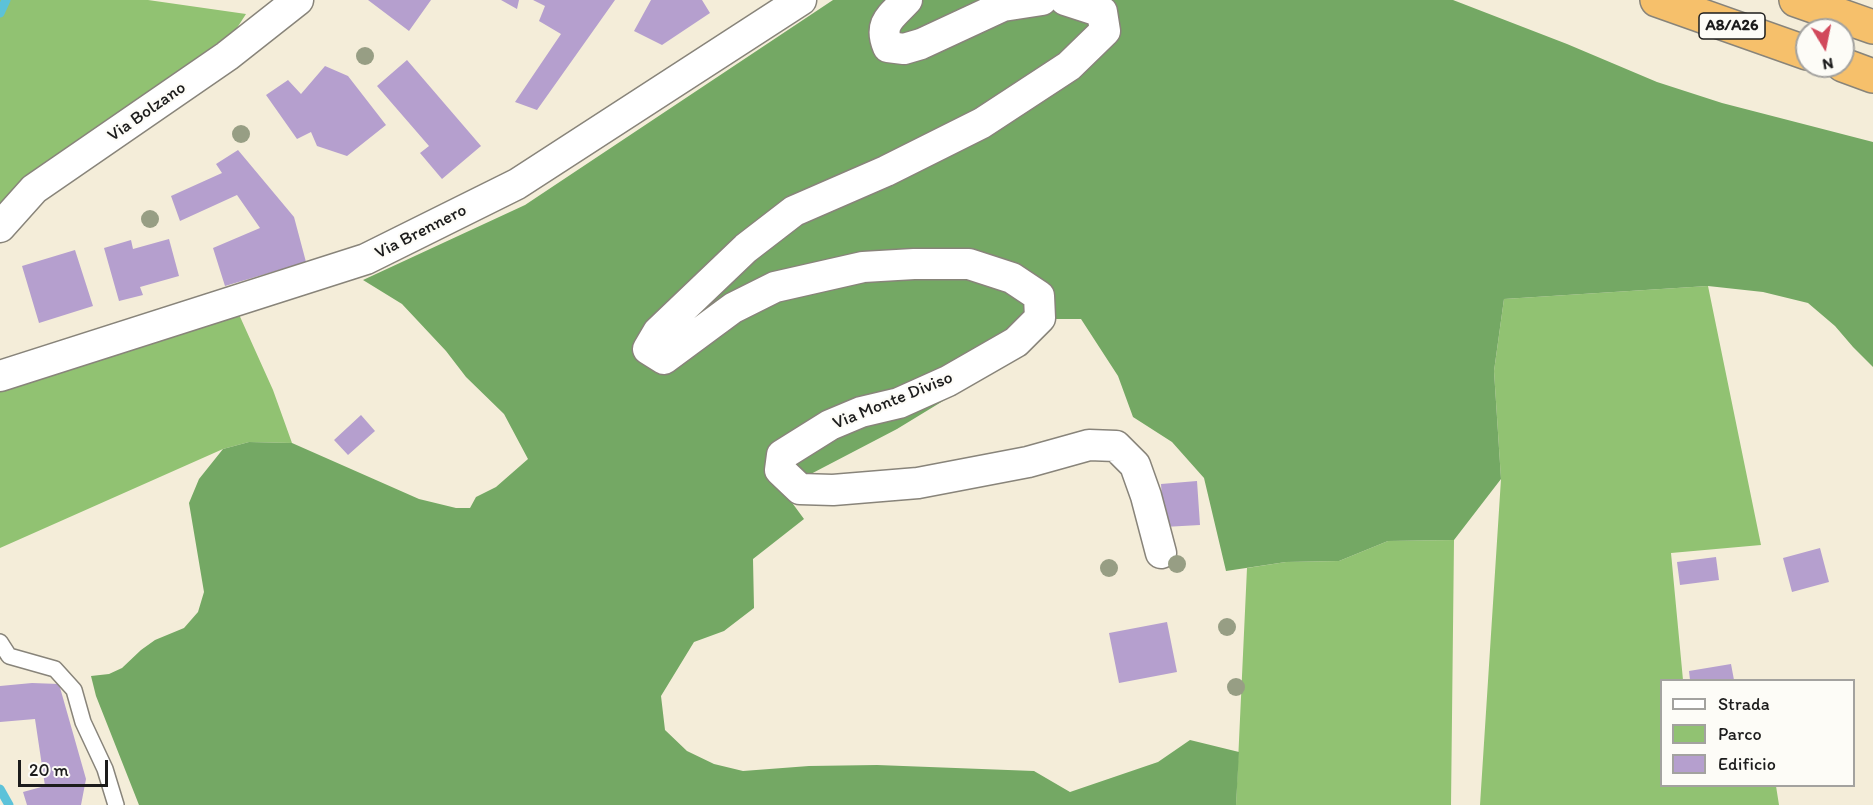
<!DOCTYPE html>
<style>
body{margin:0}
#map{position:relative;width:1873px;height:805px;overflow:hidden;background:#f4edd9;font-family:Itim,sans-serif}
canvas{display:block}
.legend{position:absolute;left:1660px;top:679px;width:195px;height:108px;box-sizing:border-box;background:#fdfcf7;border:2px solid #a3a29f;margin:0;padding:8px 10px;list-style:none;font-size:18px;color:#1c1c1c}
.legend li{display:flex;align-items:center;gap:12px;height:30px}
.legend b{width:30px;border:2px solid #a3a29f}
.north{position:absolute;left:1795px;top:18px;width:60px;height:60px;box-sizing:border-box;background:#fdfcf7;border:2px solid #a3a29f;border-radius:50%;rotate:170deg;font-size:16px;font-weight:700;line-height:24px;text-align:center;color:#1c1c1c}
.north::after{content:'';display:block;margin:auto;width:21px;height:27px;background:#d1495b;clip-path:polygon(50% 0,100% 100%,50% 72%,0 100%)}
.scale{position:absolute;left:18px;top:760px;width:90px;height:27px;box-sizing:border-box;border:3px solid #1c1c1c;border-top:0;padding-left:8px;font-size:18px;line-height:21px;white-space:nowrap;color:#1c1c1c;-webkit-text-stroke:4px #fdfcf7;paint-order:stroke}
</style>
<div id="map">
<canvas width="1873" height="805"></canvas>
<ul class="legend">
<li><b style="height:8px;background:#fff"></b>Strada</li>
<li><b style="height:16px;background:#91c272"></b>Parco</li>
<li><b style="height:16px;background:#b59fce"></b>Edificio</li>
</ul>
<div class="north">N</div>
<div class="scale">20 m</div>
</div>
<script>
const g = document.querySelector('canvas').getContext('2d');
g.lineJoin = 'round';
function paint(path, color) { g.fillStyle = color; g.fill(path, 'evenodd'); }
function trace(path, color, width, dash) { g.strokeStyle = color; g.lineWidth = width; g.lineCap = dash ? 'butt' : 'round'; g.setLineDash(dash || []); g.stroke(path); }
function drawText(font, color, halo, rows, align = 'center') {
  g.font = font + ' Itim,sans-serif'; g.lineWidth = 4.5; g.setLineDash([]); g.textBaseline = 'middle'; g.strokeStyle = halo; g.fillStyle = color; for (const [text, x, y, turn = 0] of rows) {
    g.save(); g.translate(x, y); g.rotate((+turn || 0) * Math.PI / 180); g.textAlign = isNaN(turn) ? turn : align; if (halo) g.strokeText(text, 0, 0); g.fillText(text, 0, 0); g.restore();
  }
}
const green = new Path2D(`
 M0 0H148L246 14 235 31 19 182 0 204Z
 M1708 286 1761 545 1671 553 1683 680H1662V786H1776L1779 805H1480L1501 479 1494 371 1504 299Z
 M237 310 273 390 292 443 249 442 223 449 0 548V384Z
 M1454 540 1451 805H1236L1247 568 1286 562 1339 561 1388 541Z`);
const forest = new Path2D(`
 M833 0H1453L1567 44 1657 82 1722 103 1873 142V367L1853 347 1835 326 1808 303 1763 292 1708 286 1504 299 1494 371 1501 479 1454 540 1388 541 1339 561 1286 562 1226 571 1204 478 1172 442 1133 417 1118 376 1081 319H1055L1025 351 897 429 782 489 804 519 753 559 754 608 724 631 694 642 661 696 665 730 687 751 714 764 743 771 809 766 877 765 1034 771 1070 792 1158 762 1190 740 1239 752 1236 805H139L96 696 91 676 109 674 122 668 141 650 155 640 184 628 198 612 204 592 189 503 199 479 223 449 249 442 292 443 419 499 456 508H470L476 497 496 487 528 459 504 414 466 377 446 351 402 304 363 280 525 205Z`);
const stream = new Path2D(`
 M0 13 6 0
 M0 789 9 805`);
const building = new Path2D(`
 M368 0H431L409 31Z
 M501 0H519L517 9Z
 M533 0H615L537 110 515 102 561 34 539 21 545 6Z
 M651 0H702L710 13 662 45 634 31Z
 M407 60 481 146 442 179 420 153 429 146 377 86Z
 M325 66 348 76 386 125 347 156 317 146 311 132 297 139 266 95 288 80 301 94Z
 M238 150 294 217 306 262 225 286 213 248 260 228 237 195 180 221 171 196 222 173 216 164Z
 M169 239 179 276 140 287 143 295 119 301 104 248 131 240 133 249Z
 M75 250 93 306 39 323 22 266Z
 M361 415 375 431 348 455 334 440Z
 M1197 481 1200 525 1164 527 1161 484Z
 M1820 548 1829 582 1792 592 1783 558Z
 M1716 557 1719 580 1680 585 1677 562Z
 M1167 622 1177 672 1119 683 1109 633Z
 M1731 664 1734 680H1690L1689 671Z
 M32 683 59 684 86 779 81 805H27L23 792 45 786 35 719 0 722V686Z`);
const service = new Path2D(`
 M0 642 9 656 55 669 74 690 83 722 105 769 116 805`);
const minor = new Path2D(`
 M907 0C891 17 878 23 888 47L904 49 921 44 1003 6 1042 0
 M1065 0 1102 12 1105 31 1069 66 982 123 886 171 794 211 746 248 658 332 648 349 664 359 733 308 775 287 863 267 914 264H969L1012 278 1039 296 1040 318 1016 342 948 381 899 403 861 412 830 425 782 455 780 470 800 489 833 490 918 483 1028 462 1089 445 1116 446 1135 465 1146 496 1161 553
 M0 227 34 189 227 56 298 0
 M0 376 366 259 517 184 801 0`);
const motorway = new Path2D(`
 M1657 0 1807 53
 M1796 0 1873 27
 M1843 65 1873 76`);
const trees = [
 [365,56],
 [241,134],
 [150,219],
 [1177,564],
 [1109,568],
 [1227,627],
 [1236,687]
];
const shields = [
 [1732,26,66]
];
const shieldNames = [
 ["A8/A26",1732,26]
];
const streetNames = [
 ["Via Bolzano",147,112,-35],
 ["Via Brennero",421,232,-27],
 ["Via Monte Diviso",893,401,-22]
];
paint(green, '#91c272');
paint(forest, '#74a864');
trace(stream, '#5cc2d9', 9);
paint(building, '#b59fce');
trace(service, '#88847a', 18);
trace(minor, '#88847a', 33);
trace(motorway, '#88847a', 36);
trace(service, '#fff', 15);
trace(minor, '#fff', 30);
trace(motorway, '#f6c06b', 33);
g.fillStyle = '#979e84';
for (const [x, y] of trees) { g.beginPath(); g.arc(x, y, 9, 0, 2 * Math.PI); g.fill(); }
for (const [x, y, w] of shields) { const box = new Path2D(); box.roundRect(x - w / 2, y - 13, w, 26, 4.5); g.fillStyle = '#fdfcf7'; g.fill(box); trace(box, '#1c1c1c', 1.5); }
drawText('bold 16px', '#1c1c1c', null, shieldNames);
drawText('18px', '#1c1c1c', '#fdfcf7', streetNames);
</script>
